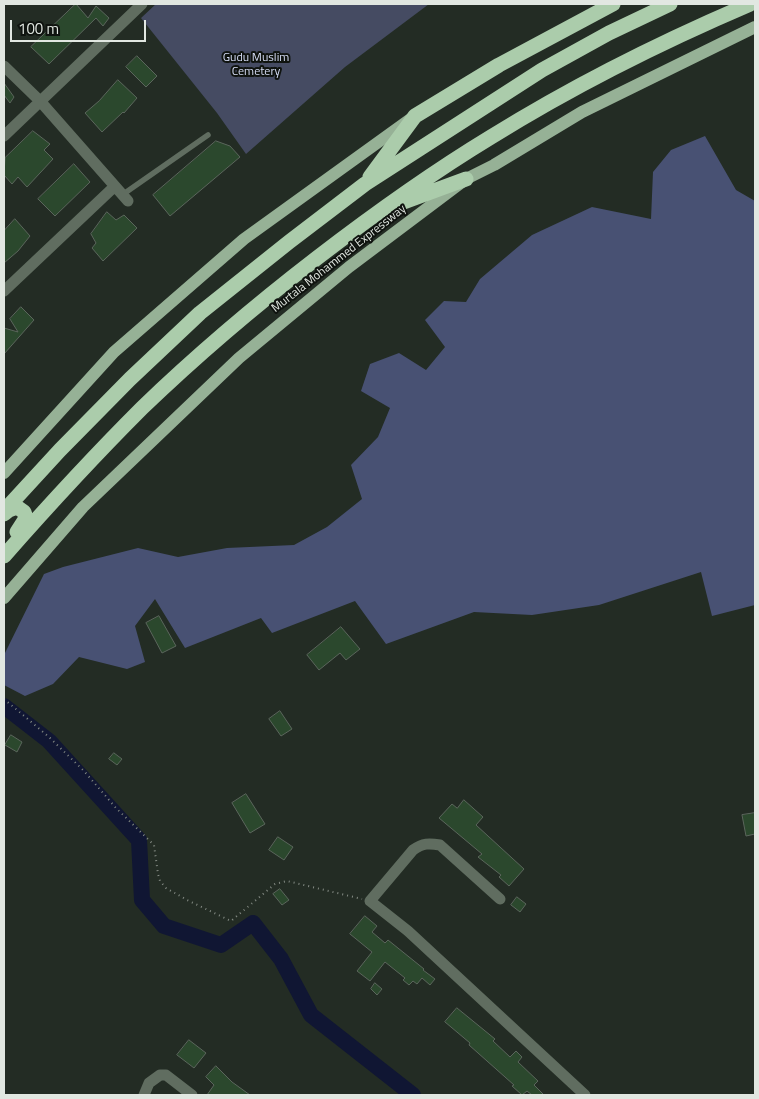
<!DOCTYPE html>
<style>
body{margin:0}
#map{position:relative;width:759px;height:1099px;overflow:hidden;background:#232c24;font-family:"Titillium Web",sans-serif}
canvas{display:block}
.frame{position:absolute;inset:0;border:5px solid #e1e7e1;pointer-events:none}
.scale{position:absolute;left:10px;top:20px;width:136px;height:22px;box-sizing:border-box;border:2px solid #e1e7e1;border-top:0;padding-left:6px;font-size:15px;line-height:18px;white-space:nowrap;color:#e1e7e1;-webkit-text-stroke:4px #0f130f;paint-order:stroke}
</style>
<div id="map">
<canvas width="759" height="1099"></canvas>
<div class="frame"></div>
<div class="scale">100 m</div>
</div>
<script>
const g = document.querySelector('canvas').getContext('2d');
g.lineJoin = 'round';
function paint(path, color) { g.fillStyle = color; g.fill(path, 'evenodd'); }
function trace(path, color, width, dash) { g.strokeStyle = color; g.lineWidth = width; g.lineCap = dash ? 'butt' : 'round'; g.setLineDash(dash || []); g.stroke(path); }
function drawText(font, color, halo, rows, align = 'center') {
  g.font = font + ' "Titillium Web",sans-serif'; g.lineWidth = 4; g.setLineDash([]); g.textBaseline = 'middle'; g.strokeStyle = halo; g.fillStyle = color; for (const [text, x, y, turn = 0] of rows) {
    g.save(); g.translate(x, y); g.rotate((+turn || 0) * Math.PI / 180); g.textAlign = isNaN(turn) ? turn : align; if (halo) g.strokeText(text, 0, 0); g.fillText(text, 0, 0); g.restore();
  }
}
const green = new Path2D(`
 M156 4H429L345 67 246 154 217 113 141 18Z`);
const forest = new Path2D(`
 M705 136 736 190 755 201V605L712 616 701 572 599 605 532 615 474 612 386 644 355 601 272 633 261 618 185 648 155 599 135 626 145 662 127 669 79 657 53 684 25 696 4 685V655L44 574 63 567 138 548 178 557 227 548 294 545 327 527 362 499 351 465 378 437 390 408 361 391 370 364 399 353 426 370 445 347 425 320 444 301 466 302 480 279 532 235 592 207 651 219 653 172 671 150Z`);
const river = new Path2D(`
 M4 706 49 741 139 840 142 900 164 926 221 945 253 923 281 959 311 1015 413 1095`);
const building = new Path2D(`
 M76 4 88 18 96 6 109 18 103 26 96 18 49 64 31 47Z
 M137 56 157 76 146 87 126 67Z
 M118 80 137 98 124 113 123 112 102 132 85 113 99 101Z
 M4 83 14 97 10 103 4 95Z
 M33 131 50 144 44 150 53 159 27 187 18 177 12 184 4 175 5 158Z
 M216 141 230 146 240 157 170 216 153 195Z
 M74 164 90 182 55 216 38 199Z
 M107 212 116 220 124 215 137 228 103 261 92 248 96 243 91 234Z
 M15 219 30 236 18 251 4 263V231Z
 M21 307 34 320 4 354V328L18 332 10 319Z
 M159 616 176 646 162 653 146 623Z
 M341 627 360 649 346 660 340 653 319 670 307 655Z
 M280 711 292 729 281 736 269 719Z
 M11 735 22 742 17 752 5 745Z
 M114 753 122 759 117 765 109 759Z
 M246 794 265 824 250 833 232 803Z
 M464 800 483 817 476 825 524 869 509 886 499 877 501 875 478 857 482 854 439 818 452 804 457 808Z
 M755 813V834L746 836 742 815Z
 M278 837 293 847 284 860 269 850Z
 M280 889 289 900 282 905 273 894Z
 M517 897 526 904 520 912 511 905Z
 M365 916 377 926 372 932 385 943 388 940 424 969 423 970 435 979 430 985 422 978 417 984 413 981 409 985 403 980 405 978 385 962 370 981 357 971 372 952 350 934Z
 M375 983 382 989 377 995 371 989Z
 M457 1008 495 1039 493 1041 510 1057 516 1051 522 1057 518 1062 538 1081 534 1085 544 1095H532L527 1091 522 1095 512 1086 514 1085 469 1045 470 1043 445 1022Z
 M189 1040 206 1053 194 1068 177 1055Z
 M216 1066 232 1082 250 1095H207L214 1085 206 1077Z`);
const path = new Path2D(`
 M4 699 49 737 84 771 116 808 154 845 158 874 160 881 166 888 187 900 231 921 275 884 287 881 362 899`);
const lane = new Path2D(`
 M122 195 208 135`);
const street = new Path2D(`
 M4 66 40 101 128 201
 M4 136 142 4
 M4 291 115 186
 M500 899 440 845C429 843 423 843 413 850L370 901 408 931 585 1095
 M144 1095 149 1083 160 1075H166L192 1095`);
const primary = new Path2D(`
 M4 473 114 352 244 239 409 120
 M4 598 83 507 239 358 349 267 466 179 494 165 582 112 755 27`);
const highway = new Path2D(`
 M370 177 415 116 499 65 613 4
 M401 203 466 179
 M4 511 60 450 130 379 200 313 289 242 365 184 542 70 609 33 670 4
 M4 514 9 510 17 507 24 512 26 518 17 532
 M4 556C48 506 94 456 142 408 197 355 256 305 317 258 373 215 430 174 491 137 573 86 661 42 750 4`);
const parkNames = [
 ["Gudu Muslim",256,58],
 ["Cemetery",256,72]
];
const streetNames = [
 ["Murtala Mohammed Expressway",339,259,-38]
];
paint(green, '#454b62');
paint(forest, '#485173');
trace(river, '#101633', 16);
paint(building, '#2b482d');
trace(building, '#5b665c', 1);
trace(path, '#848b84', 2, [1, 4]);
trace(lane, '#606d60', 5.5);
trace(street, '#606d60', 11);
trace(primary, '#96b196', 12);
trace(highway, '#abccab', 15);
drawText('12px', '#d6ddf6', '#0f130f', parkNames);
drawText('12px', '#e1e7e1', '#0f130f', streetNames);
</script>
